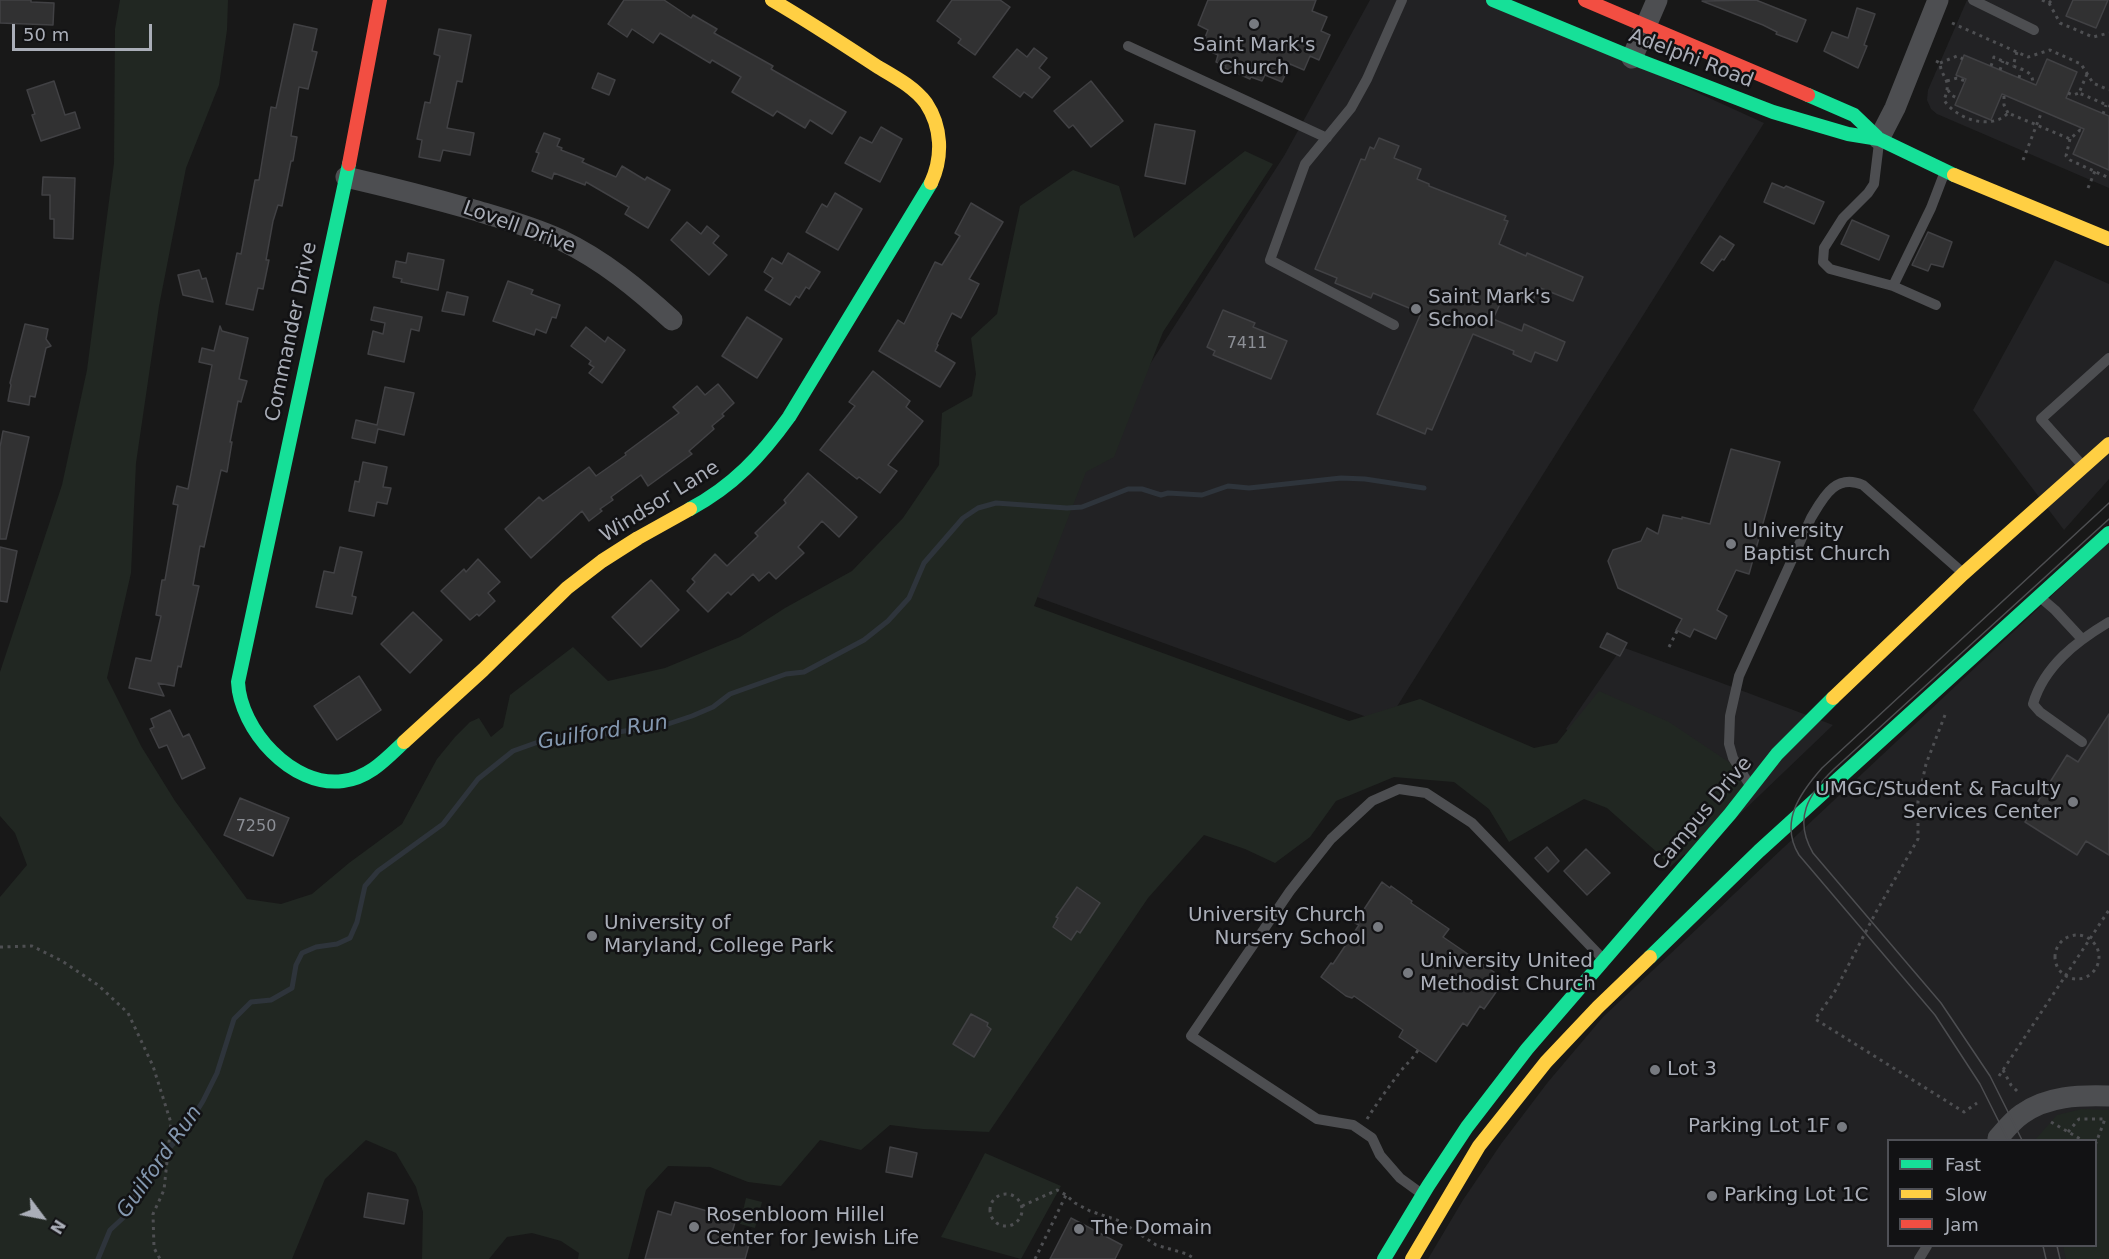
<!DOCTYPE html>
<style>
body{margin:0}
#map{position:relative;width:2109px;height:1259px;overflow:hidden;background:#181818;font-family:"DejaVu Sans",sans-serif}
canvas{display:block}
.legend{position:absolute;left:1887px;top:1139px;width:210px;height:108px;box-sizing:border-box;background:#121214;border:2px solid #4f5056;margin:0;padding:8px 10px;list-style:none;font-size:18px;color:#aaaeb8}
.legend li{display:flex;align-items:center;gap:12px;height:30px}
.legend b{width:30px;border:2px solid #4f5056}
.north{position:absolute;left:12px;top:1187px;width:60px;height:60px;-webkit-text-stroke:4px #121214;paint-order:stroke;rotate:122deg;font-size:16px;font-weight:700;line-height:24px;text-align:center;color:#aaaeb8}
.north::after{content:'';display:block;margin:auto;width:21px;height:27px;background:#aaaeb8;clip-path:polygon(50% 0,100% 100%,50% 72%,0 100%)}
.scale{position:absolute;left:12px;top:24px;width:140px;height:27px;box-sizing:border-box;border:3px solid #aaaeb8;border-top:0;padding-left:8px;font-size:18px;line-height:21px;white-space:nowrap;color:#aaaeb8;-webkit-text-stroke:4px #121214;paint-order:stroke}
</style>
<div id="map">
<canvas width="2109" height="1259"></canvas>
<ul class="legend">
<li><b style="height:8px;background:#16e098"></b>Fast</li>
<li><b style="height:8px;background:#ffcf43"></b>Slow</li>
<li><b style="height:8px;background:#f24e42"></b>Jam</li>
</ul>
<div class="north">N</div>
<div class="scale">50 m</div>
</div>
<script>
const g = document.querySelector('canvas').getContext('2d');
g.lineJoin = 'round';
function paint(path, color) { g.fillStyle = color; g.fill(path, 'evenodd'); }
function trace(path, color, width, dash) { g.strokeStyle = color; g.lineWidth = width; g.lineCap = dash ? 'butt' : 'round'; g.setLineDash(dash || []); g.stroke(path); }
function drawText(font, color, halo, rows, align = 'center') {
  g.font = font + ' "DejaVu Sans",sans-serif'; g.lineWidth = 5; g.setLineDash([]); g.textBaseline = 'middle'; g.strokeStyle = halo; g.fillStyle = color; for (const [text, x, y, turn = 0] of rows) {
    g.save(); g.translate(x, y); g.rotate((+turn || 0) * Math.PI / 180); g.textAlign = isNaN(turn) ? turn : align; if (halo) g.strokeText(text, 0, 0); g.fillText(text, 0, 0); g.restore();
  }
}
const built = new Path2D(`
 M1370 0H1494L1764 123 1386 724 1007 586 1284 156Z
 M1967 0H2109V188L1937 114 1931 109 1927 100 1928 90Z
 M2055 260 2109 284V479L2064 530 1973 410Z
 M2109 542V1259H1428L1463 1200 1501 1144 1548 1082 1603 1017ZM1888 1140H2096V1246H1888Z
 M1622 647 1719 682 1833 725 1691 861 1566 729Z`);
const green = new Path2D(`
 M120 0H228L227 30 219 85 186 168 159 306 136 463 131 573 107 678 141 746 175 801 247 899 281 904 312 894 349 863 402 824 437 759 455 737 470 722 479 718 491 737 503 727 510 695 573 647 608 681 665 668 740 637 785 608 852 571 903 518 939 465 942 413 972 396 976 374 971 338 997 314 1020 206 1073 170 1119 186 1134 238 1245 151 1273 164 1163 332 1114 457 1086 472 1034 606 1349 721 1420 699 1534 748 1557 743 1599 691 1669 722 1763 785 1670 867 1659 854 1607 808 1584 799 1509 842 1489 809 1454 782 1394 777 1336 801 1310 837 1275 863 1245 849 1204 835 1148 898 989 1132 923 1129 890 1125 861 1150 820 1140 781 1186 748 1182 710 1167 668 1166 646 1190 628 1259H578L579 1253 561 1241 532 1233 507 1237 489 1259H422L423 1212 416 1187 396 1153 366 1140 325 1179 292 1259H0V897L27 865 15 833 0 816V672L62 485 87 370 114 163 115 29Z
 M2082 1109 2109 1110V1259H2066L2063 1246H2096V1140H2035L2057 1115Z
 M985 1153 1061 1186 1021 1259 941 1237Z
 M746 1198 762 1202 755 1228 740 1224Z`);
const stream = new Path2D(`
 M98 1259 110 1230 124 1217 134 1200 140 1182 185 1130 203 1101 217 1073 234 1019 251 1002 271 1000 292 988 296 965 302 953 316 947 337 944 350 938 357 922 365 886 378 871 443 824 478 779 513 751 541 741 564 736 598 735 665 725 692 716 713 707 730 694 786 674 804 672 864 640 888 621 909 598 924 563 963 518 978 508 996 503 1067 508 1082 507 1128 489H1142L1161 495 1168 493 1202 495 1228 486 1249 488 1341 478 1365 479 1424 488`);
const building = new Path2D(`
 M0 0H31V2L54 3 53 25 0 23Z
 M624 0H664L691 18 693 15 717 29 714 33 773 66 771 69 846 112 832 134 810 120 805 128 777 111 773 116 732 92 741 77 712 60 710 63 660 33 653 43 632 29 627 37 608 24Z
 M952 0H1000L1010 7 975 55 958 43 961 39 937 21Z
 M1208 0H1316L1312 11 1327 17 1321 31 1330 35 1319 60 1310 56 1304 70 1290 64 1282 82 1265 75 1262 81 1251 77 1250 79 1225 68 1226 66 1216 62 1218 55 1201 47 1208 30 1198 25Z
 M1756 0 1806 20 1797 42 1776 34 1777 32 1763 25 1702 1Z
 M2073 0H2108L2096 28 2066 16Z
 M1857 8 1875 14 1864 45 1867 46 1858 68 1824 51 1832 32 1848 38Z
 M294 24 317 29 312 51 317 52 308 89 299 87 291 136 297 137 293 161H291L282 206 278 205 273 221 266 260H269L263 289 258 288 253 310 226 304 237 253 241 254 255 180H259L271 107 276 108Z
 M439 29 471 35 462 82 457 81 447 128 474 133 470 155 443 150 440 161 419 157 422 140 417 139 425 102 430 103 440 56 434 54Z
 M1034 48 1047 58 1039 68 1050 77 1032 98 1024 92 1020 97 993 77 1017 49 1027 57Z
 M1964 55 2036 85 2047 59 2077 72 2066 98 2109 116V170L2073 154 2084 129 2042 111 2002 94 1991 120 1955 105 1966 79 1956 75Z
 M598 73 615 80 609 95 592 88Z
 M54 81 65 115 75 112 80 128 41 141 32 115 35 114 27 90Z
 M1091 81 1123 121 1091 147 1073 125 1069 128 1054 111Z
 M1155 124 1195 131 1185 184 1145 176Z
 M881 127 902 139 880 182 845 163 860 137 872 143Z
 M544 133 560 139 557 146 562 148 561 150 584 159 582 162 616 177 622 166 645 180 647 177 670 190 648 228 625 214 629 207 586 182 585 185 554 173 552 179 532 171 539 153 536 152Z
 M1379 138 1399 146 1394 158 1421 169 1417 179 1429 184V186L1506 216 1504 220 1508 221 1499 244 1526 256 1527 253 1583 277 1573 301 1538 287 1532 304 1505 293 1493 319 1522 331 1524 324 1565 342 1557 361 1535 352 1531 362 1513 354 1514 351 1473 334 1432 430 1427 428 1425 434 1377 414 1421 313 1373 293 1371 298 1335 283 1337 278 1315 269 1361 159 1365 160 1370 147 1374 149Z
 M43 177 75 178 73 239 54 238V219H50V195H42Z
 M1772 183 1784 188 1786 186 1824 202 1814 224 1764 202Z
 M835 193 862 209 838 250 806 232 822 204 827 207Z
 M971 203 1003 222 969 279 979 284 961 318 952 313 937 344 938 345 935 351 955 363 940 387 879 351 898 320 904 324 935 262 942 265 960 236 955 233Z
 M1852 220 1889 236 1879 260 1841 244Z
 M687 222 701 234 707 226 719 236 713 243 727 255 709 275 671 240Z
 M1928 232 1952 242 1943 267 1931 264 1928 271 1912 265Z
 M1720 236 1734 245 1724 260 1722 259 1713 271 1701 263Z
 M408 253 444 260 438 290 401 282 402 279 393 277 396 261 406 263Z
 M788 253 820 272 809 289 806 287 799 298 796 296 790 305 765 290 773 278 764 272 772 258 782 264Z
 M199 270 202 279 206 278 213 302 183 295 178 275Z
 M508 281 533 290 531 294 560 305 556 318 552 317 546 333 536 329 534 335 493 321Z
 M447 292 468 297 464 315 442 311Z
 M374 307 422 317 419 331 411 329 404 362 368 354 373 331 383 334 385 323 371 320Z
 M1223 310 1255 323 1253 327 1287 341 1271 379 1213 355 1215 351 1207 347Z
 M747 317 782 339 757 378 722 356Z
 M25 324 48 329 46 339 51 346 46 348 35 397 30 396 29 405 8 401 11 385 10 383Z
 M220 326 222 331 248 338 239 379 247 381 241 402 238 401 230 442H232L227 472 221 470 204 547 200 546 193 585 199 586 181 667 178 666 174 686 158 683 164 696 129 688 136 658 151 661 161 616 156 615 162 580H165L178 505 173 504 177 486 188 489 212 365 199 362 202 348 214 351Z
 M586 327 605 342 608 337 625 350 602 383 589 373 594 367 589 364 591 361 571 346Z
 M873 371 910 401 906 407 923 421 888 465 897 471 880 493 859 477 857 479 820 450 855 406 849 402Z
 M718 384 734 403 722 414 724 416 712 426 714 429 689 451 692 454 648 486 641 475 611 497 613 500 600 509 602 511 589 521 582 511 531 558 505 529 539 497 543 501 589 467 596 476 626 455 625 453 679 413 673 407 697 386 705 395Z
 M385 387 414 393 404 435 378 429 375 443 352 438 356 420 377 425Z
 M3 431 29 437 6 539H0V447Z
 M1731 449 1780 462 1749 574 1736 570 1717 610 1727 616 1716 639 1694 629 1690 637 1676 630 1682 619 1618 588 1608 561 1613 550 1641 541 1647 528 1658 534 1663 515 1682 519V517L1710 524Z
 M363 462 387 467 383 487 391 488 387 504 377 502 374 516 349 511 355 481 359 482Z
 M808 473 857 517 839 537 822 521 798 547 804 553 776 579 769 572 759 581 753 574 731 595 728 592 708 612 687 591 695 582 692 579 715 554 727 566 758 536 755 533 786 503 784 500Z
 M0 547 17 551 7 602 0 601Z
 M340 547 362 552 352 596 356 597 352 614 316 607 324 571 334 573Z
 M478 559 500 582 488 593 495 601 479 616 477 614 470 620 441 591 464 569 466 572Z
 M651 580 679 610 641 647 612 617Z
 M413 612 442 640 410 673 381 644Z
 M1607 633 1627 643 1620 656 1600 647Z
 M359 676 381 710 337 740 314 706Z
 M170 710 183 737 189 734 205 768 182 779 167 745 159 748 150 729 154 727 151 719Z
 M2109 714V855L2086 841 2077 855 2025 822 2067 755 2078 762Z
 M240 798 289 818 273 856 224 835Z
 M1547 847 1559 861 1548 872 1535 858Z
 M1586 849 1610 873 1587 895 1564 871Z
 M1382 882 1390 888 1391 886 1412 901 1411 903 1449 929 1443 937 1494 972 1492 974 1496 976 1491 982 1499 988 1484 1009 1480 1006 1467 1026 1463 1023 1436 1062 1399 1037 1403 1030 1354 996 1352 998 1346 996 1321 977 1331 963 1333 964 1359 925 1355 923Z
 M1077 887 1100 903 1080 933 1077 931 1071 940 1053 927 1058 918 1056 917Z
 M971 1014 988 1023 987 1026 991 1029 974 1057 953 1044Z
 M890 1147 917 1153 912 1177 886 1172Z
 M368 1193 408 1200 404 1224 364 1217Z
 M675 1202 736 1219 731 1236 750 1241 745 1259H645L658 1211 671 1215Z
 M1071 1218 1122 1245 1115 1259H1050Z`);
const path = new Path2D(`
 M2042 0 2049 3 2052 0
 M2049 3 2060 23 2093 37 2109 33
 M1952 23 2028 57 2050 50 2081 64 2093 83 2109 90
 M2017 52 2013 66C2023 70 2033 71 2033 84
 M1936 61 1940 63C1941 74 1945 75 1947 83 1948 89 1946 95 1944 100 1956 119 1991 131 2008 113L2070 139 2080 130 2083 131
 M1940 63 1957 56 1963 59
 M1991 66 1994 57 2013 66
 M2000 70 2003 61
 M2087 74 2079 93 2109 106
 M2019 78 2021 70
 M1947 81 1957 78 1965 81
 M1948 90 1951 95 1957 98
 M2068 93 2073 95 2079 93
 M2004 96V105L2008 113
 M2103 114 2106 105
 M2070 139 2066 156 2070 160 2109 178
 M2023 160 2042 111
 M2088 188 2095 171
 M1669 647 1677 631
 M1945 715 1926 764 1918 801V839L1876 912 1834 993 1815 1019 1964 1112 1977 1103
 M2055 957a22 22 0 1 1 44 0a22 22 0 1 1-44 0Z
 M0 947 32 946 62 961 98 985 128 1013 153 1066 171 1123 164 1190 153 1214 154 1248 160 1259
 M2003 1070 2011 1085 2019 1093
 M1999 1076 2109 910
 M1367 1119C1377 1103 1388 1088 1400 1072 1406 1064 1413 1059 1418 1050
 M2051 1122 2082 1140
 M2068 1132 2079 1119H2105L2096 1143
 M990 1210a16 16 0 1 1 32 0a16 16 0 1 1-32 0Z
 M1022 1206 1057 1190 1066 1195
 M1035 1259 1066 1195 1075 1203 1090 1211 1120 1221 1156 1245 1187 1254 1195 1259`);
const lane = new Path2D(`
 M1973 0 2034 30
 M1128 46 1327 138
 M1879 143 1874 184 1868 193 1843 218 1824 248 1823 262 1830 269 1893 286
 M1936 305 1893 286 1931 208 1944 174
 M1394 325 1270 260 1305 164 1351 108 1367 79 1402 0
 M2082 465 2041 419 2109 358
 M2041 598 2055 610 2081 638
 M2082 742 2040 712 2033 704C2044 666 2077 641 2109 622
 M1749 784 1733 758 1729 744 1730 716 1739 676 1811 518C1823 498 1835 473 1863 485L1963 573
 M1422 1194 1400 1178 1380 1155 1372 1138 1353 1125 1317 1119 1191 1036 1290 891 1331 839 1372 801 1399 789 1426 793 1472 823 1603 959
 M1919 1259 1927 1246`);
const street = new Path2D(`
 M1632 58 1657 0
 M1879 139 1895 108 1938 0
 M346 177C389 187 432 198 474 210 504 219 533 227 561 240 603 260 638 289 672 320
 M1998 1138C2005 1130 2013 1120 2022 1114 2047 1096 2079 1095 2109 1096`);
const fast = new Path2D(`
 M1493 0 1643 62 1773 112 1848 134 1879 139 1954 175
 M1808 95 1854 115 1877 137
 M349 164 238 682C240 729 292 788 343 781 369 778 386 759 404 742
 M690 509C733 486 761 456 789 417L931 183
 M1650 957 1759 851 2109 533
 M1384 1259 1428 1186 1467 1127 1527 1049 1730 814 1777 754 1833 698`);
const slow = new Path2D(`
 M772 0C808 21 843 44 878 67 895 77 914 87 926 103 942 127 943 157 931 183
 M1954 175 2109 239
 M1833 698 1963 574 2109 444
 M404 742 483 670 567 588 602 561 638 538 690 509
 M1412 1259 1479 1146 1546 1062 1598 1007 1650 957`);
const jam = new Path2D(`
 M1585 0 1808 95
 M349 164 380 0`);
const tram = new Path2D(`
 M2008 1140 1980 1084 1935 1015 1799 855C1779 822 1800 793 1822 768L2109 503
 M2022 1140 1990 1076 1941 1003 1813 853C1793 819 1808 794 1834 769L2109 519
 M2043 1246 2046 1259
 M2057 1246 2060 1259`);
const markers = [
 [1254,24,6,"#777a80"],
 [1416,309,6,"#777a80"],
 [1731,544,6,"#777a80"],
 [2073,802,6,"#777a80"],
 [1378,927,6,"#777a80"],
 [592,936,6,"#777a80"],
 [1408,973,6,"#777a80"],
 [1655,1070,6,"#777a80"],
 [1842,1127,6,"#777a80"],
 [1712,1196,6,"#777a80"],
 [694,1227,6,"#777a80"],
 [1079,1229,6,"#777a80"]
];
const numberNames = [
 ["7411",1247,344],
 ["7250",256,827]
];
const poiNames = [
 ["Saint Mark's",1254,46,"center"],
 ["Church",1254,69,"center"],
 ["Saint Mark's",1428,298],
 ["School",1428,321],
 ["University",1743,532],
 ["Baptist Church",1743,555],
 ["UMGC/Student & Faculty",2061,790,"right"],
 ["Services Center",2061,813,"right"],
 ["University Church",1366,916,"right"],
 ["Nursery School",1366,939,"right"],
 ["University of",604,924],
 ["Maryland, College Park",604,947],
 ["University United",1420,962],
 ["Methodist Church",1420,985],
 ["Lot 3",1667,1070],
 ["Parking Lot 1F",1830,1127,"right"],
 ["Parking Lot 1C",1724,1196],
 ["Rosenbloom Hillel",706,1216],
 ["Center for Jewish Life",706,1239],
 ["The Domain",1091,1229]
];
const streetNames = [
 ["Adelphi Road",1691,59,21],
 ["Lovell Drive",519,228,20],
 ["Commander Drive",292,332,-78],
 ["Windsor Lane",660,502,-32],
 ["Campus Drive",1703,814,-50]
];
const waterNames = [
 ["Guilford Run",603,733,-9],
 ["Guilford Run",160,1162,-55]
];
paint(built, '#222224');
paint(green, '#212722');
trace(stream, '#2e343b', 5);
paint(building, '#313132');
trace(building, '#414144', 1.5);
trace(path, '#4e4f52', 3, [3, 4.5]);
trace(lane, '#4d4e51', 10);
trace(street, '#4d4e51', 21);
trace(fast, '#16e098', 14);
trace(slow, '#ffcf43', 14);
trace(jam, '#f24e42', 14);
trace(tram, '#4d4e51', 1.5);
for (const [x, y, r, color] of markers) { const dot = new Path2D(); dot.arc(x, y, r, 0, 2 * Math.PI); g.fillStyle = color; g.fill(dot); trace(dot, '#121214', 2); }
drawText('16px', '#8c8f96', null, numberNames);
drawText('20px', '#aaaeb8', '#121214', poiNames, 'left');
drawText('20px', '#aaaeb8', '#121214', streetNames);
drawText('italic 21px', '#8498b0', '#121214', waterNames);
</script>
